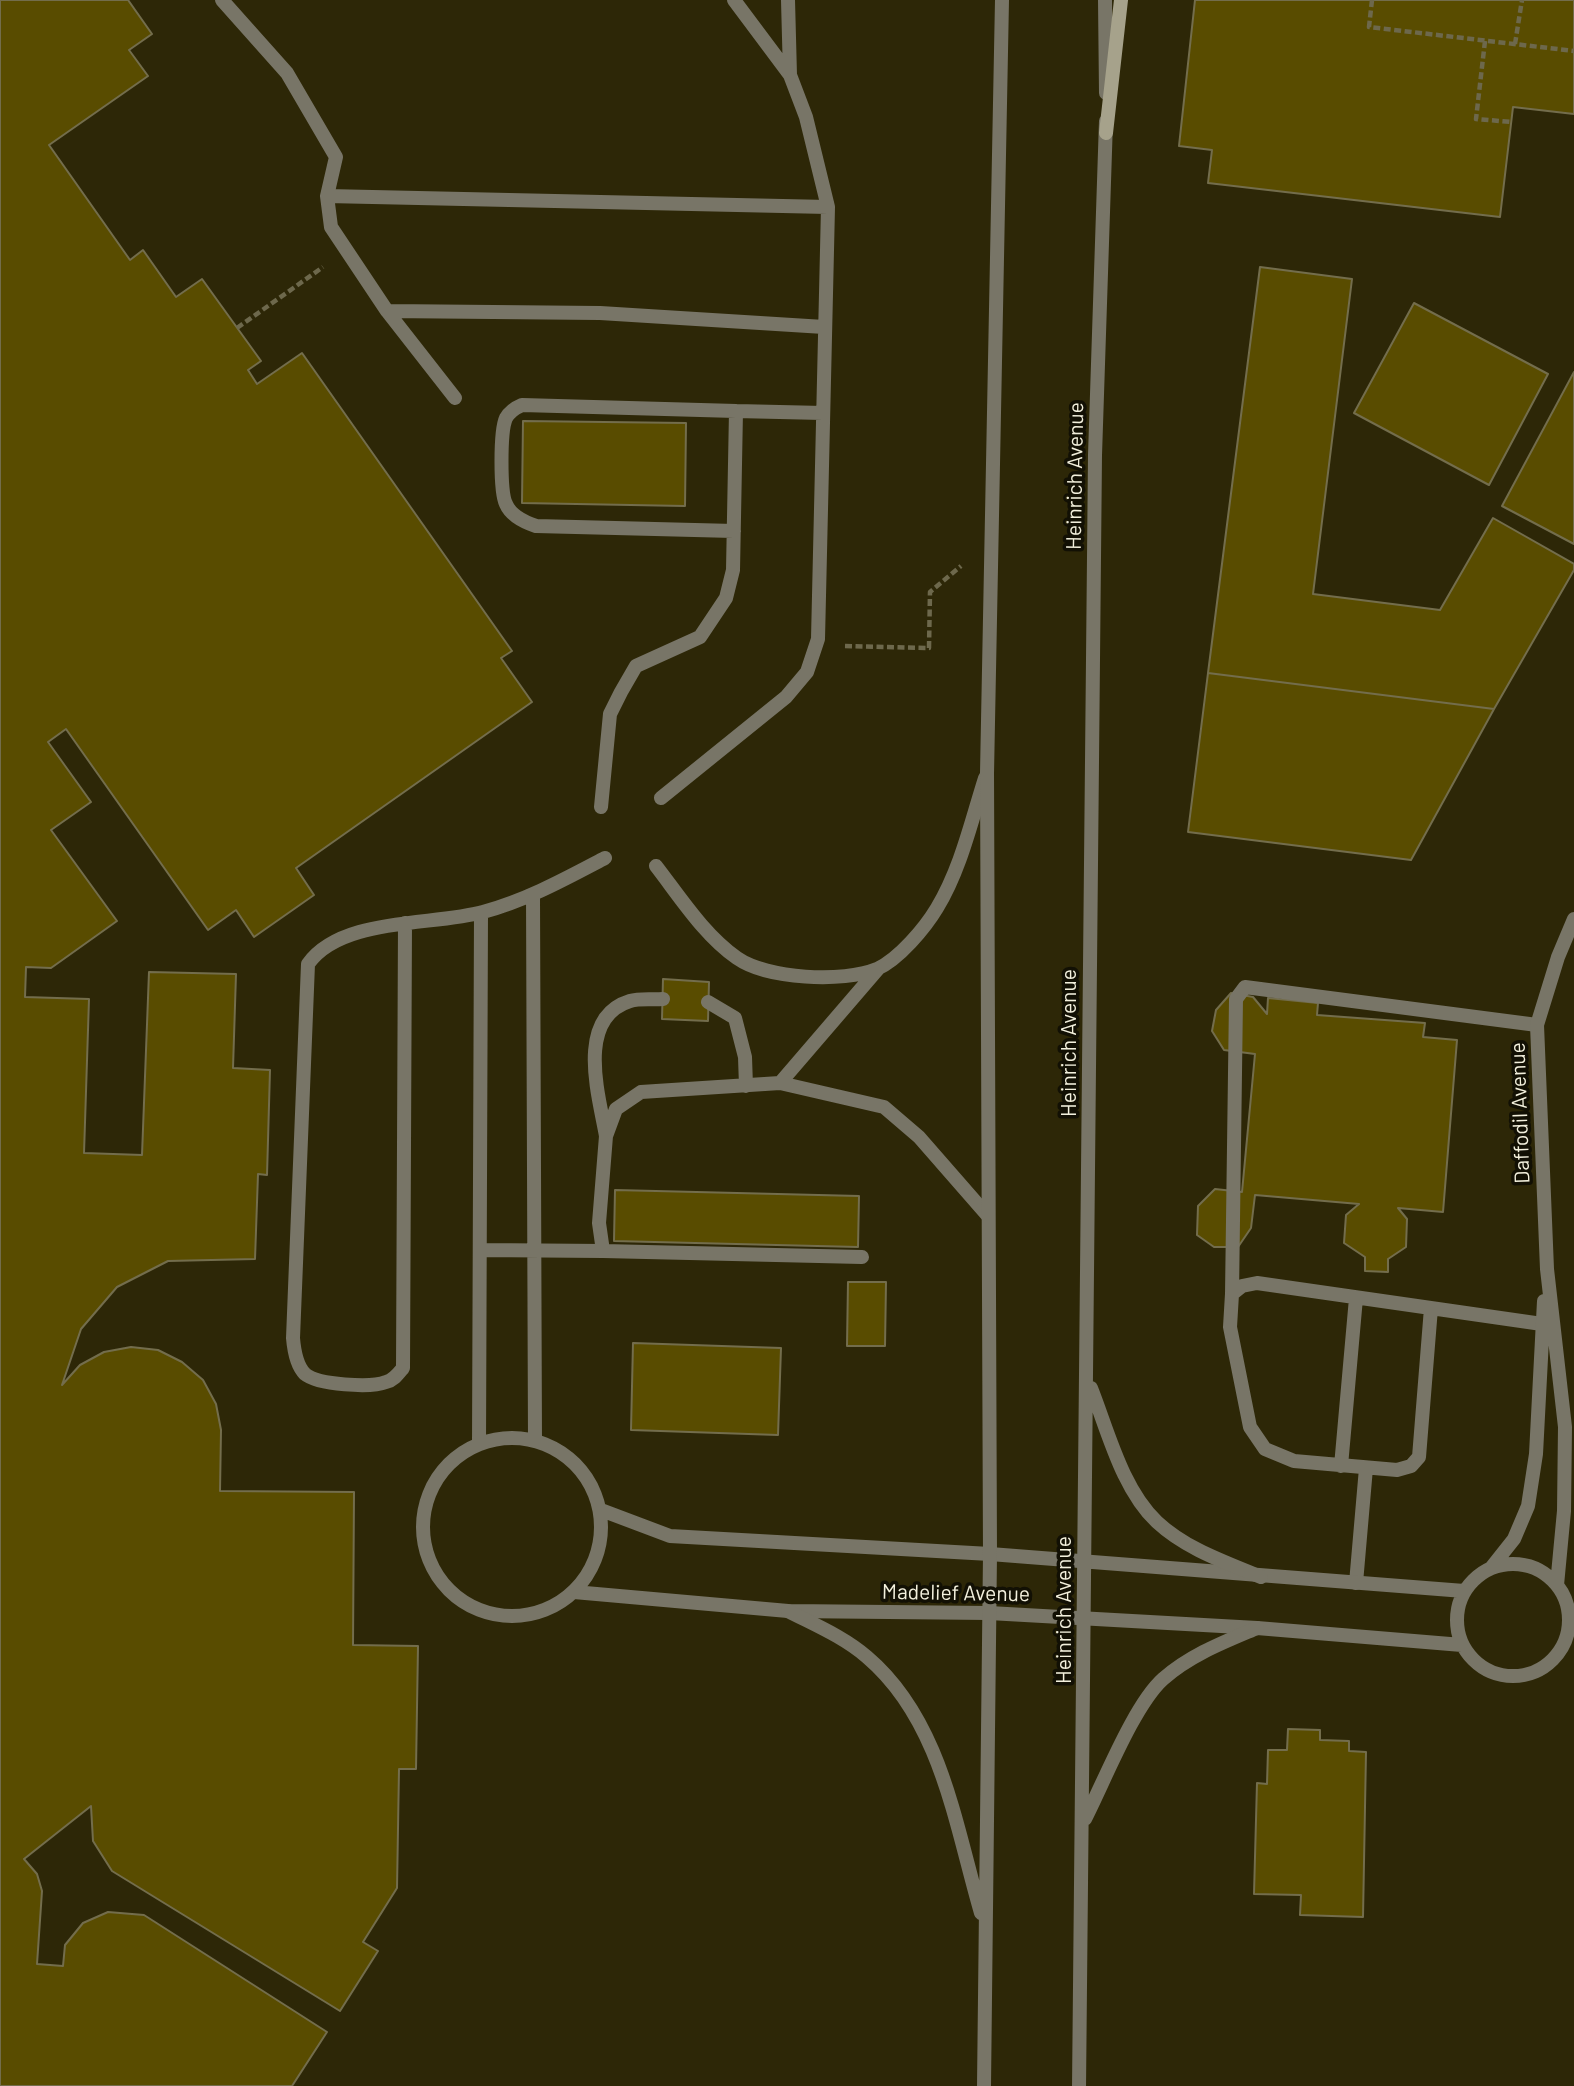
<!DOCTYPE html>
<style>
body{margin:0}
canvas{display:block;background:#2d2707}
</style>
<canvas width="1574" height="2086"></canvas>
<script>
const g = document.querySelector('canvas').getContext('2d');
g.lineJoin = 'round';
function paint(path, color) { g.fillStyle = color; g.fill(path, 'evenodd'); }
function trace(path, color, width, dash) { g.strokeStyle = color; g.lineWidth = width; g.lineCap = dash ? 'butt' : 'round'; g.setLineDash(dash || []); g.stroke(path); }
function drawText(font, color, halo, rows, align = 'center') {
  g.font = font + ' Barlow,sans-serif'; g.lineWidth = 7; g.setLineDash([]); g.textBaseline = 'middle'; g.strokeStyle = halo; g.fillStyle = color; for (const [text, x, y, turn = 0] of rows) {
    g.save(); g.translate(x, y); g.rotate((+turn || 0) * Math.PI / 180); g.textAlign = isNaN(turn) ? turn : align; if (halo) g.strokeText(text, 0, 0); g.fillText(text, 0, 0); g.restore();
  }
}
const building = new Path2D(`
 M0 0H128L152 34 129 50 148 76 49 145 130 260 143 250 176 297 202 279 261 361 248 370 257 384 302 353 512 651 501 658 532 702 296 868 314 895 254 937 236 910 208 930 66 729 48 742 91 802 51 830 117 921 51 968 26 967 25 997 89 999 84 1153 142 1155 149 972 236 974 233 1068 270 1070 267 1175 258 1174 255 1259 168 1261 117 1287 81 1329 62 1385 80 1365 104 1352 131 1347 158 1350 182 1362 203 1380 216 1404 221 1430 220 1491 354 1492 353 1645 418 1646 416 1769H399L397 1888 363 1942 378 1951 340 2011 112 1871 93 1841 91 1806 24 1859 37 1874 42 1891 37 1964 63 1966 65 1945 83 1923 108 1912 144 1915 327 2032 292 2086H0Z
 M1195 0H1574V114L1513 107 1500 217 1208 183 1212 150 1179 146Z
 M1260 267 1352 279 1313 594 1440 610 1493 518 1574 564V570L1494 709 1208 673Z
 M1414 303 1548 374 1489 485 1354 413Z
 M1574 372V544L1502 506Z
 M523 421 686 423 685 506 522 503Z
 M1208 673 1494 709 1411 860 1188 832Z
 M663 979 709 982 708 1021 662 1019Z
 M1231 993 1253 997 1267 1014 1268 998 1318 1003 1317 1015 1425 1023 1423 1037 1457 1040 1443 1212 1398 1208 1407 1219 1406 1247 1388 1259V1272L1365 1271V1257L1344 1243 1346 1215 1359 1204 1255 1195 1251 1228 1238 1247H1214L1197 1235 1198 1206 1215 1189 1242 1192 1255 1054 1224 1050 1212 1031 1216 1010Z
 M615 1190 859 1196 858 1247 614 1241Z
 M848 1282H886L885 1346H847Z
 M633 1343 781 1348 778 1435 631 1430Z
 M1288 1729 1320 1730V1740L1349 1741V1751L1366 1752 1363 1917 1300 1915 1301 1895 1254 1894 1257 1783 1267 1784 1268 1750H1287Z`);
const path = new Path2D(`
 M1372 0 1369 27 1574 51
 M1485 41 1476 119 1511 122
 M1515 44 1522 0
 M237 328 323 267
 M845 646 929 648 930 592 961 566`);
const service = new Path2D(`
 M222 0 287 73 336 157 327 196 331 227 387 311 455 398
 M788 0 790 75
 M327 196 828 207
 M387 311 600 313 824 327
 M734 531 536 526C524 522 511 516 506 504 500 492 500 431 506 418 510 411 515 408 522 405L736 411
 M661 798 786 697 807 672 818 639 828 207 806 117 790 75 734 0
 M601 807 610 714 621 692 636 666 700 637 726 598 733 570 736 411 823 413
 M656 866C680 897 704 935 737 958 767 979 843 983 877 969 899 959 925 928 937 908 961 868 971 822 985 778
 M533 896 535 1441
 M405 923 403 1368C398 1374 394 1380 386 1382 371 1388 318 1385 305 1374 296 1365 294 1350 293 1338L308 964C341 917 432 926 483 912 527 900 565 879 605 858
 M708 1002 735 1018 745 1057 746 1086
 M780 1083 878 969
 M606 1136C599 1096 575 1018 630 1001 640 998 653 1000 663 999
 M480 1250 603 1251 599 1223 606 1136 616 1109 641 1092 780 1083 884 1107 919 1137 988 1216
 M603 1251 862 1257
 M1232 1294 1236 999 1245 987 1537 1025
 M1431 1308 1419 1457 1411 1466 1397 1470 1294 1461 1265 1449 1250 1427 1230 1327 1232 1294 1242 1286 1257 1283 1542 1324
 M423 1527a89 89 0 1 1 178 0a89 89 0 1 1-178 0Z
 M479 1444 481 913
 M1341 1466 1356 1298
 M601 1510 670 1536 990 1554
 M1356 1583 1366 1468
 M574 1592 788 1611 989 1613`);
const minor = new Path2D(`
 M990 1554 1464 1591
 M1457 1620a56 56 0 1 1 112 0a56 56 0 1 1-112 0Z
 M1491 1568 1514 1539 1528 1506 1536 1454 1544 1301
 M1557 1585 1564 1511 1565 1427 1547 1269 1537 1025 1558 957 1574 919
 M989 1613 1257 1628 1462 1645`);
const tertiary = new Path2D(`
 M1105 0 1106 93
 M1091 1388C1108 1431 1122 1489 1157 1522 1186 1549 1225 1562 1261 1577
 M788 1611C815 1625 844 1637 867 1657 941 1720 955 1824 981 1913
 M1085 1819C1104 1782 1134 1705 1163 1679 1190 1655 1224 1642 1257 1628
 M984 2086 990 1554 987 773 1002 0
 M1079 2086 1095 455 1106 121`);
const secondary = new Path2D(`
 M1106 133 1121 0`);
const streetNames = [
 ["Heinrich Avenue",1075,476,-89],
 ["Heinrich Avenue",1069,1043,-90],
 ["Daffodil Avenue",1520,1113,-92],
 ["Madelief Avenue",956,1593,1],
 ["Heinrich Avenue",1064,1610,-90]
];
paint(building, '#594c00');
trace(building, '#736d4c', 2);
trace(path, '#6d684c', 4.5, [7, 3.5]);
trace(service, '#787567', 14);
trace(minor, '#787567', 14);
trace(tertiary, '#787567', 14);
trace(secondary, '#a6a28b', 14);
drawText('21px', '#f3f0dd', '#121004', streetNames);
</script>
